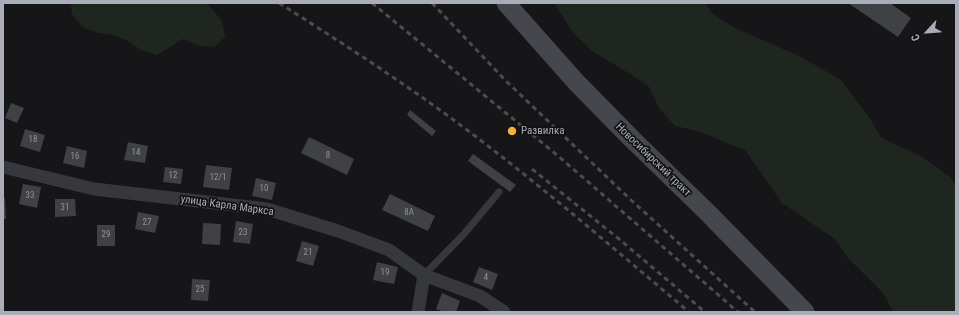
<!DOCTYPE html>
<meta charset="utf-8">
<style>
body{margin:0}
#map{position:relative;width:959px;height:315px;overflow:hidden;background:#161618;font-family:"Roboto Condensed",sans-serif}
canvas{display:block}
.frame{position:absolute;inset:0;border:4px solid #a8adb8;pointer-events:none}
.north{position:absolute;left:907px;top:12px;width:40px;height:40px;-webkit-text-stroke:3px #111113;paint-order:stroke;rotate:244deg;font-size:11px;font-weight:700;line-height:16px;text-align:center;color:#a8adb8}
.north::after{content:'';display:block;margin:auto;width:14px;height:18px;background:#a8adb8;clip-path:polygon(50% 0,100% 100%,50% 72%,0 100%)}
</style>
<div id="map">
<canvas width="959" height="315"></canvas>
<div class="frame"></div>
<div class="north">С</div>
</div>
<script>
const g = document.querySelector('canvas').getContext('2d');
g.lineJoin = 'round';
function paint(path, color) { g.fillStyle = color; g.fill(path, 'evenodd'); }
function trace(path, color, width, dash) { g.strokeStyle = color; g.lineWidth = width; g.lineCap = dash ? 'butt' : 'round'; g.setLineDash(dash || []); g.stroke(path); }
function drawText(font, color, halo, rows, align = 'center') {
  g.font = font + ' "Roboto Condensed",sans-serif'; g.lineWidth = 3.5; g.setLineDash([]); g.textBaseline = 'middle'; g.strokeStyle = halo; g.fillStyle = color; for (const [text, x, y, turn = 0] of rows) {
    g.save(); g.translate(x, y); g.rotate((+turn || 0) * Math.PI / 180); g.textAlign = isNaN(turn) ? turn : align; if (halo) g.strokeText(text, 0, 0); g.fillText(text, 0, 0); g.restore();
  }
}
const green = new Path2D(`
 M71 3H207L222 21 225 37 214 47 199 46 183 39 157 55 141 50 128 41 113 35 98 33 82 27 72 14Z
 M554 3H705L713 14 735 28 799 56 840 79 869 117 881 137 894 144 919 155 949 176 956 185V312H893L884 294 849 259 835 239 782 203 745 150 724 142 702 132 675 126 659 108 649 87 630 74 592 51 573 33Z`);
const building = new Path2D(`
 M848 3H890L911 18 898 37Z
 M11 103 24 108 17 123 5 118Z
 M410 110 436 131 432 136 407 115Z
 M25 129 45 135 40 152 20 146Z
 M309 137 354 159 347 175 301 153Z
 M128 142 148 146 145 163 124 160Z
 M67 146 87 151 84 168 63 163Z
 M473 154 516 185 510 192 468 161Z
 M206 165 232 168 229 190 203 187Z
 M165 167 183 169 181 184 163 182Z
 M256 178 276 183 272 200 252 196Z
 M23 184 41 187 37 208 19 204Z
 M390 194 435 216 428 231 382 210Z
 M3 198H5L6 219H3Z
 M55 199H75L76 216 55 217Z
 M138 212 159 216 155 233 135 229Z
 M236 221 253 224 250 244 233 242Z
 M203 223 221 224 220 245 202 244Z
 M97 225H115V246H97Z
 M302 241 319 246 313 266 296 261Z
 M377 262 398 267 394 284 373 280Z
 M479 267 498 274 492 290 473 282Z
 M192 279 210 280 208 301 191 300Z
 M442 293 460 301 456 312H444L436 309Z`);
const service = new Path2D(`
 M424 275 464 234 499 192`);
const minor = new Path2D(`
 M3 167 94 189 267 209 338 231 389 250 424 275 480 296 504 312
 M418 312 424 275`);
const secondary = new Path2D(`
 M506 3 576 82 633 140 707 212 805 312`);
const rail = new Path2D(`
 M279 3C339 41 398 79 455 121 536 181 612 247 689 312
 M372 3 557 155 738 312
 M432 3 506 81 631 200 755 312
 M532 169 619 239 705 312`);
const markers = [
 [512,131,5,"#f2b134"]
];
const numberNames = [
 ["18",33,140],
 ["14",136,153],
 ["8",328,156],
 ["16",75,157],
 ["12",173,176],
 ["12/1",218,178],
 ["10",264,189],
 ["33",30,196],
 ["31",65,208],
 ["8А",409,213],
 ["27",147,223],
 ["23",243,233],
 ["29",106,235],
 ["21",308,253],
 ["19",385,273],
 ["4",486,278],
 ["25",200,290]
];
const poiNames = [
 ["Развилка",521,131]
];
const streetNames = [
 ["Новосибирский тракт",653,160,44],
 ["улица Карла Маркса",227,206,8]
];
paint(green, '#1e261f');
paint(building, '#404145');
trace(service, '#37383d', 7);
trace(minor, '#37383d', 13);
trace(secondary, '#45474d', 19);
trace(rail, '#4a4c52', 3, [5, 4]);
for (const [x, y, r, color] of markers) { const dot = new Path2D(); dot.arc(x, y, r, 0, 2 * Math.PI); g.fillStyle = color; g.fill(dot); trace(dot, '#111113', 1.5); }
drawText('9px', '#8e929b', null, numberNames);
drawText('11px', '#a8adb8', '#111113', poiNames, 'left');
drawText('11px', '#a8adb8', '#111113', streetNames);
</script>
